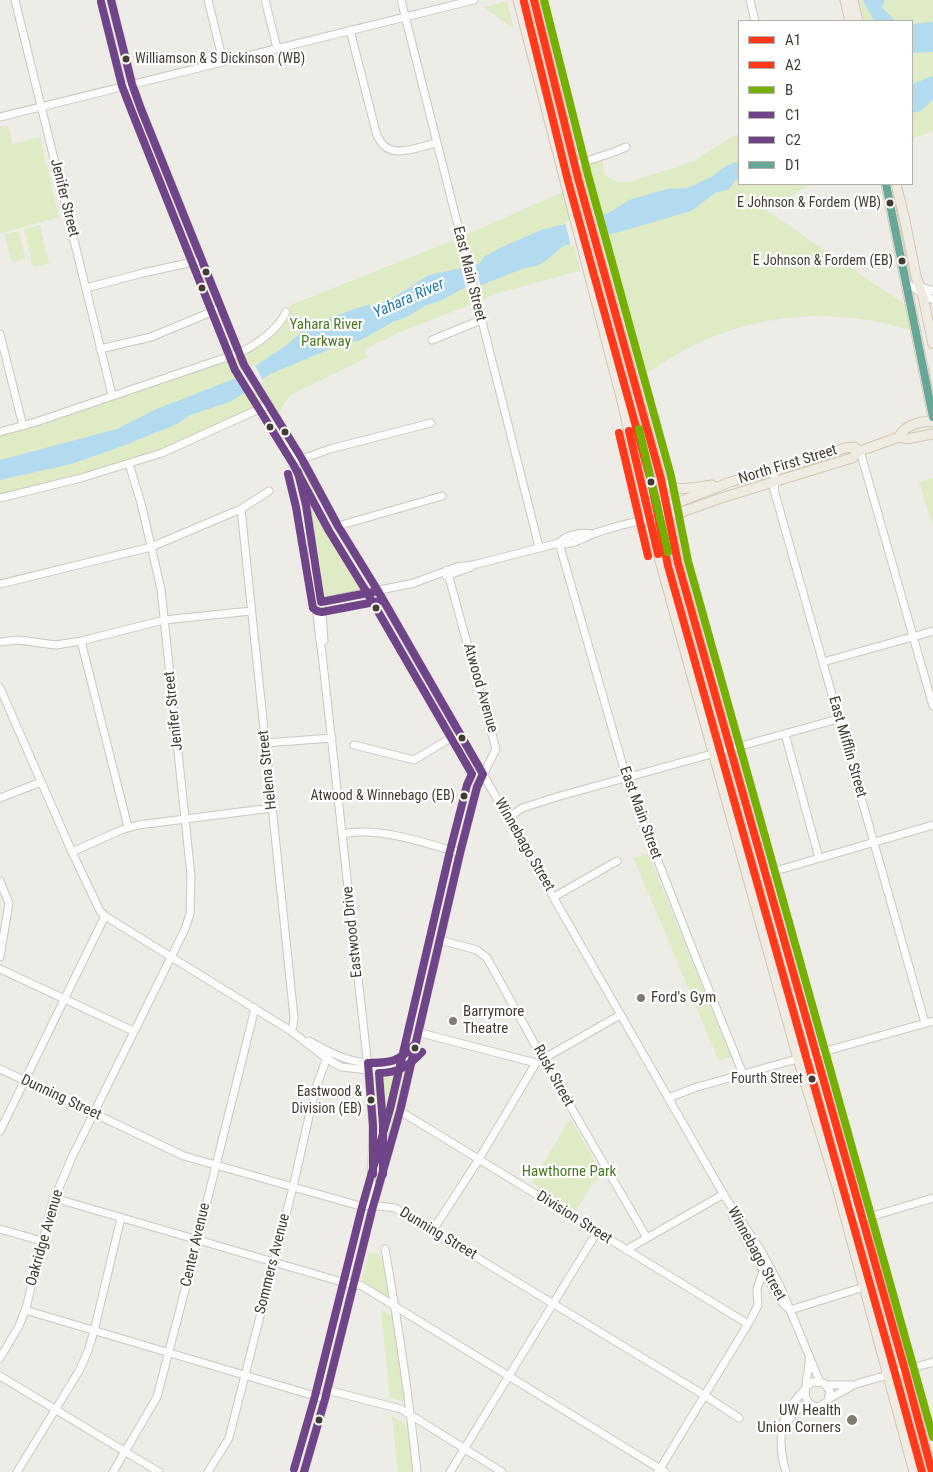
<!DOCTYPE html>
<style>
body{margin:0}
#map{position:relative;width:933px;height:1472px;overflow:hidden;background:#eeece6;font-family:"Roboto Condensed",sans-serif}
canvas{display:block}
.legend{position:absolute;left:738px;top:20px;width:175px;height:165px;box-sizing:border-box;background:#fff;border:1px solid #b4b1ad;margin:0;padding:6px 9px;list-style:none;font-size:15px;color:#443c33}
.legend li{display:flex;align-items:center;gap:10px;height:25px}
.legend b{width:25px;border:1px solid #b4b1ad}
</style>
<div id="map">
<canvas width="933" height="1472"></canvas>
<ul class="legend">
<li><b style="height:6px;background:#ff391a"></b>A1</li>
<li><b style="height:6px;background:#ff391a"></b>A2</li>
<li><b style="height:6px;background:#75af03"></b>B</li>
<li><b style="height:6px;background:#704489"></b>C1</li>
<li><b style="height:6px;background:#704489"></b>C2</li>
<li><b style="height:6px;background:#67a797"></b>D1</li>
</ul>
</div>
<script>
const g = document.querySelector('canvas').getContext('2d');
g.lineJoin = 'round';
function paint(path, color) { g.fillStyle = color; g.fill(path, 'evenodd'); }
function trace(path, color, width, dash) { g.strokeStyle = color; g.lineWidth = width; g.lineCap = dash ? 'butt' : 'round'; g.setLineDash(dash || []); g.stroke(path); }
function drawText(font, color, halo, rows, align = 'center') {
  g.font = font + ' "Roboto Condensed",sans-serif'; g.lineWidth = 4.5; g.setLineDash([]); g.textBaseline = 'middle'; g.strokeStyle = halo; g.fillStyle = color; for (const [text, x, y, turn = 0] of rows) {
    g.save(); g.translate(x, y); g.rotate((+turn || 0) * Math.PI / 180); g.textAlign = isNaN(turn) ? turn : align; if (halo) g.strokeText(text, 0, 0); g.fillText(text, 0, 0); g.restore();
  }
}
const green = new Path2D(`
 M859 0H933V131L912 139V21H864Z
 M507 1 514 29 484 7Z
 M8 125 12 144 40 137 59 217 0 234V127Z
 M739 133V184H812L766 210 907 306 912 331C818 300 719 318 641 378L602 237 574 244 580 271 491 295 485 299 398 333 365 349 368 357 290 395 276 417 268 405 162 453 0 498V432L239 353 271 330 293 304 461 237 567 190 562 170 602 156 604 175 618 182H629L695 161 701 156Z
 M40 225 49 263 33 267 24 229Z
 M19 231 25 259 11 262 5 234Z
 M302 466 311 484 319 506 362 580C363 584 362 588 358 591L327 597 322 595 312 515 300 470Z
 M933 478V526L919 482Z
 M648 853 731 1057 719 1061 634 859Z
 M406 1071 379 1175 378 1177 380 1139 374 1076Z
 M570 1118 601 1172 575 1211 532 1183Z
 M369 1253H377L385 1263 390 1298 361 1282Z
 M381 1310 392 1316 398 1338 405 1402 390 1398Z
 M392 1416 408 1426 413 1472H398Z`);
const water = new Path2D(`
 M863 0H885L882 6 883 9 896 21H874C871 13 866 8 863 0Z
 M933 22V52L912 53V24Z
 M933 76V100C925 105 923 114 912 112V84Z
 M739 161V179L736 180 729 189 715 193 691 211 623 231 563 246 547 260 537 266 524 268 482 285 464 288 442 300 425 306 407 317 393 322 359 341 347 342 270 374 246 392 229 402 190 415 177 424 120 447 71 464 0 480V460L117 429 154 410 239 377 288 344 304 330 322 321 360 307 388 301 429 275 463 268 480 263 484 257 500 248 541 230 609 213 629 200 667 189 688 188 711 177 726 166Z`);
const pier = new Path2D(`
 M600 213 606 237H610L571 246 565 222Z
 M475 262 481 288 466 290 461 266Z
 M254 364 264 382 251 392 240 373Z`);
const minor = new Path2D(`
 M15 0 112 395
 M111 0 132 84 141 109 244 365 302 459 338 526 378 591 725 1197 760 1249 780 1286 820 1382
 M208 0 223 61
 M265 0 277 48
 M401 0 539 547
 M750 0 755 21
 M350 30 376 132C386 163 413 148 436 143
 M0 117 474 0
 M575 165 614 152 626 147
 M905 282 933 300
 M919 286 933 291
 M86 288 143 273 202 260
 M0 334 23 426
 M432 340 481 320
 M100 349 151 337 221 308
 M0 432 36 422 239 353C256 345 278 330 286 312
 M286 440C298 468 306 498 310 528 315 570 315 613 322 654L369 1076 373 1126 371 1199
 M860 451 933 706
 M299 460 330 449 431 423
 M773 471 775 482 774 490 925 1023
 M0 498 81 478 162 453 268 405
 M241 509 294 1017 293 1026 291 1031
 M338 526 442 496
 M559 543 629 787 696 958 743 1074
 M559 543C567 534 581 532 592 534
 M446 576 471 567
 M0 584 151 547 241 509 269 491
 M411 584 457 567 473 565 559 543C572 546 582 538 593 534 611 527 631 523 650 518
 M321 599 324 641
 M321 602 414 583
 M81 641 128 827
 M0 642 18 640 56 645 81 641 164 620 251 611
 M823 662 933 631
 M0 688 72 852 100 911 105 916 291 1031 326 1058 341 1067 369 1070 395 1068 404 1065 410 1056
 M785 734 819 858
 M265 743 332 738
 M354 745 414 760 459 733
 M0 798 41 782
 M508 818 522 808 560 796 838 719
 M342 834C378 826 425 843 460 853
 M72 852 121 830 138 825 272 808
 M765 874 933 825
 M0 881 9 903 0 957
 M554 897 617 861
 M440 940 477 950 487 958 543 1059 647 1238
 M0 969 133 1031
 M417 1032 536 1063
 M309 1041C333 1054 348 1063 376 1063 392 1063 401 1062 411 1049
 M0 1069 184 1156 360 1206 371 1205 395 1208 704 1395 739 1418
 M668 1098 697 1087 933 1021
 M400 1111 748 1324
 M0 1131 105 916
 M54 1198 342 1282 362 1286 665 1472
 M732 1215 779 1299 790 1310
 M862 1217 873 1216 933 1198
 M0 1229 42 1241
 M433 1230 479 1159 536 1063 620 1015
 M385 1249C398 1323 409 1397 417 1472
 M626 1250 724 1194
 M25 1310 325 1399
 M790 1310 864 1287
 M0 1358 19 1326 26 1308 52 1204 73 1155 185 929 190 914 191 876 161 589 141 503 129 464
 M0 1376 159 1472
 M827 1385H851
 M806 1387 812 1382 824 1383 830 1391 828 1401 819 1407C795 1406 810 1375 809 1360
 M327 1390 401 1409 502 1472
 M830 1398 856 1384 933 1362
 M784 1426C791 1418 798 1405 809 1404
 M17 1472 79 1371 88 1351 94 1331 121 1218
 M113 1472 157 1397 186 1286 255 1008
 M208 1472 229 1438 293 1187 315 1090 329 1052
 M304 1472 325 1399 372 1210 400 1111 460 853 477 787 496 749 447 570
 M450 1472 597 1232
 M658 1472 751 1319 758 1305 757 1289 766 1262
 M786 1472C780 1453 778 1429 788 1411 792 1403 799 1396 805 1389`);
const major = new Path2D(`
 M518 0 622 401 652 532 798 1059 839 1194 914 1472
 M534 0 578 178 661 479 678 563 815 1054 905 1370 932 1472
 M845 0 850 21
 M853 0 858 21
 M886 184 933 417
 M896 184 904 216 916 276 923 297 933 344
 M899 437C903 426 922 420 933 422
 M661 480C673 494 696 487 712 485
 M650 518 662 519 721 498 852 458 860 451 899 437 907 439 933 434
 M650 518 674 504 730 482 781 469 845 448 854 447 860 451
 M839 1194 847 1200 854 1217H862`);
const bus1 = new Path2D(`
 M534 0 578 178 661 479 678 563 905 1370 932 1472
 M629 431 658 554`);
const bus2 = new Path2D(`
 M524 2 568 181 651 481 668 566 895 1373 922 1472
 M619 433 648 556`);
const bus3 = new Path2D(`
 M544 0 588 175 671 476 688 561 933 1437
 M639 429 668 552`);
const bus4 = new Path2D(`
 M111 0 132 84 141 109 244 365 302 459 338 526 378 591 483 774 477 787 460 853 400 1111 372 1210 325 1399 304 1472
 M298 472 306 505 321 602 378 591
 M373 1174V1126L368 1063C390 1063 399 1062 414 1045`);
const bus5 = new Path2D(`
 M101 2 122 86 132 112 235 370 293 464 329 531 369 596 472 774 467 785 450 851 390 1109 362 1207 315 1396 294 1469
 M288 474 296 507 313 608 317 611 322 612 380 601
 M383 1174V1125L379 1073C398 1073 409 1066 422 1052`);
const bus6 = new Path2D(`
 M886 184 933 417`);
const markers = [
 [126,59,4.5,"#443c33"],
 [890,203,4.5,"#443c33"],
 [902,261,4.5,"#443c33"],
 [206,272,4.5,"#443c33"],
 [202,288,4.5,"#443c33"],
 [270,427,4.5,"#443c33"],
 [285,432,4.5,"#443c33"],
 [651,482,4.5,"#443c33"],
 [376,608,4.5,"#443c33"],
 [462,738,4.5,"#443c33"],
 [464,796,4.5,"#443c33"],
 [641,998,5,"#807a72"],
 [453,1021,5,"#807a72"],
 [415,1048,4.5,"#443c33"],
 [812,1079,4.5,"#443c33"],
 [371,1100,4.5,"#443c33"],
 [319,1420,4.5,"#443c33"],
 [852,1420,6,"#807a72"]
];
const busNames = [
 ["Williamson & S Dickinson (WB)",135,59,"left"],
 ["E Johnson & Fordem (WB)",881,203],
 ["E Johnson & Fordem (EB)",893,261],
 ["Atwood & Winnebago (EB)",455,796],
 ["Fourth Street",803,1079],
 ["Eastwood &",362,1092],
 ["Division (EB)",362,1109]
];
const streetNames = [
 ["Jenifer Street",64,198,76],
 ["East Main Street",469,274,76],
 ["North First Street",788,465,-17],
 ["Atwood Avenue",480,688,74],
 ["Jenifer Street",174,711,-96],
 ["East Mifflin Street",847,747,74],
 ["Helena Street",268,770,-96],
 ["East Main Street",640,813,70],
 ["Winnebago Street",524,845,60],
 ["Eastwood Drive",353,932,-96],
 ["Rusk Street",553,1076,61],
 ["Dunning Street",61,1098,25],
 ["Division Street",574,1218,32],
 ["Dunning Street",438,1234,31],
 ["Oakridge Avenue",45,1238,-74],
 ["Center Avenue",196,1245,-77],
 ["Winnebago Street",756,1254,61],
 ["Sommers Avenue",273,1264,-76]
];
const parkNames = [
 ["Yahara River",326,325],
 ["Parkway",326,342],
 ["Hawthorne Park",569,1172]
];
const poiNames = [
 ["Ford's Gym",651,998],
 ["Barrymore",463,1012],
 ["Theatre",463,1029],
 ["UW Health",841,1411,"right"],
 ["Union Corners",841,1428,"right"]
];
const waterNames = [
 ["Yahara River",409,299,-24]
];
paint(green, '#deebc4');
paint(water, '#b3dbf0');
paint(pier, '#eeece6');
trace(minor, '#cbc8c2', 9);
trace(major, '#d2c7b2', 11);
trace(minor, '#fcfcfb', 7);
trace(major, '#f0ebe2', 9);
trace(bus1, '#ff391a', 8);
trace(bus2, '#ff391a', 8);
trace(bus3, '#75af03', 8);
trace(bus4, '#704489', 8);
trace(bus5, '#704489', 8);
trace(bus6, '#67a797', 8);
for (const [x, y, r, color] of markers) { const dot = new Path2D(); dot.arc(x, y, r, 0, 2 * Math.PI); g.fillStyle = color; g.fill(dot); trace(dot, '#fff', 2); }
drawText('14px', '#443c33', '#fff', busNames, 'right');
drawText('15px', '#443c33', '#fff', streetNames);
drawText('15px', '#487923', '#fff', parkNames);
drawText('15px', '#443c33', '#fff', poiNames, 'left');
drawText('italic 16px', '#257bad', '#fff', waterNames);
</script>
